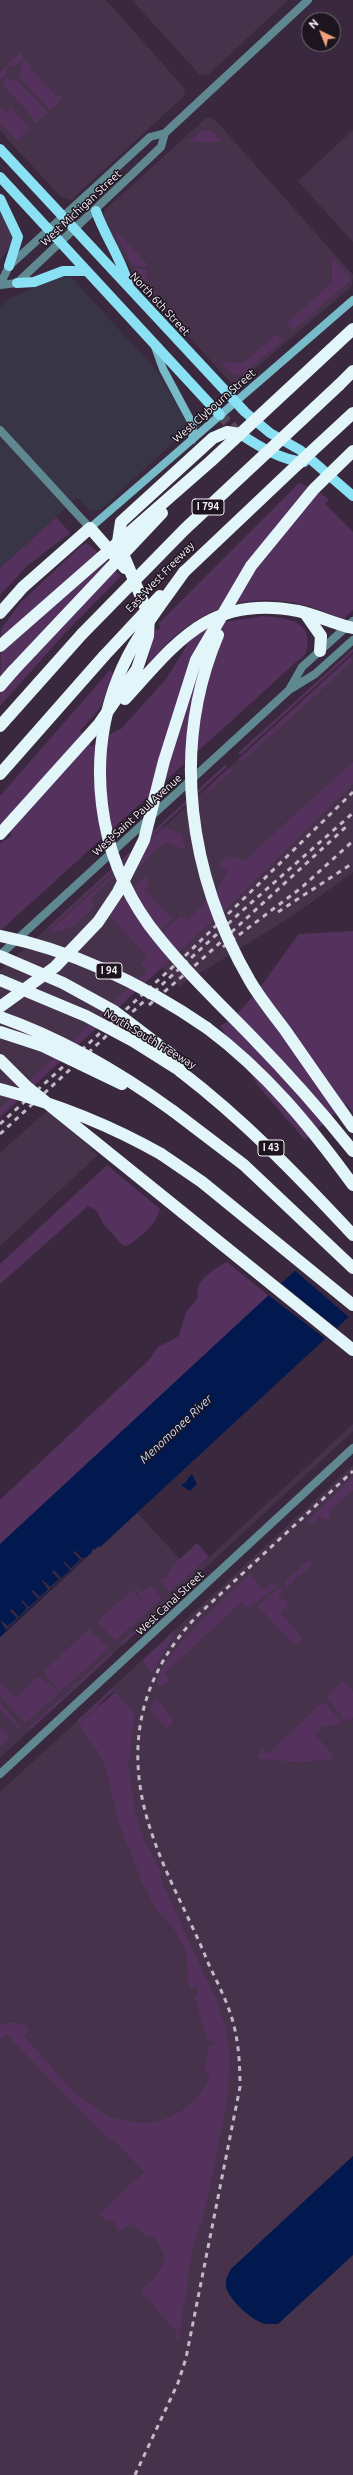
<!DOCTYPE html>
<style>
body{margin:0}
#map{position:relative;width:353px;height:2475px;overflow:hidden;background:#3a293e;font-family:Ubuntu,sans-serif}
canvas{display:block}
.north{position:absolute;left:301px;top:12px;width:40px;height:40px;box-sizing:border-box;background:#1d151e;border:1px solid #756c77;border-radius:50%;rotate:317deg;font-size:11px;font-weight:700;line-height:16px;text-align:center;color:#faeffc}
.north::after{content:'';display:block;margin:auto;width:14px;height:18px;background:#f1a17c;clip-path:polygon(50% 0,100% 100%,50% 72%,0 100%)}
</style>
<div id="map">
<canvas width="353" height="2475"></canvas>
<div class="north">N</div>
</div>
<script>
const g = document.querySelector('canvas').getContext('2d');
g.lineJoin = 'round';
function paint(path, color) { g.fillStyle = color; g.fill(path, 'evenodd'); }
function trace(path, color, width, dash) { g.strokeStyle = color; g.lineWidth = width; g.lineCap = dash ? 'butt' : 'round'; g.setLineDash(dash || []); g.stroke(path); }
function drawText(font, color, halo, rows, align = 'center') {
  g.font = font + ' Ubuntu,sans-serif'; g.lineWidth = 3; g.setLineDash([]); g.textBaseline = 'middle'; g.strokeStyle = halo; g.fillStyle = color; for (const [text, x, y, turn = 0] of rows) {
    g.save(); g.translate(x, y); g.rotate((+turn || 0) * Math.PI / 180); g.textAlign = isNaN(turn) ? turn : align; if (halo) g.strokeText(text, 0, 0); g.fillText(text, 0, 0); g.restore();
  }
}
const built = new Path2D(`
 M0 0H106L185 89 184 96 71 200 61 197 0 131Z
 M132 0H288L209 74 204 75 199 74Z
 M210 117 216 121 353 275 352 286 237 384 229 381 134 275 103 220 105 210 205 119Z
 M353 130V242L298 181Z
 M0 207 13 236 9 248 0 260Z
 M353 654V872L294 915 179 986 162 967 0 1117V971L159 826 164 827Z
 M50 1108 98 1155 0 1246V1153Z
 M353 1424V1431L0 1758V1637L92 1552 91 1550 99 1546 101 1547 137 1513 180 1559 205 1561Z
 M353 1465V2156L231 2269 226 2278V2287L231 2296 278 2324 353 2255V2475H0V1792L98 1702 131 1738 135 1714 111 1689Z`);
const education = new Path2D(`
 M58 276 71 277 157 371 186 420 187 430 101 509 93 511 88 509 77 497 0 568V307L9 299Z`);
const green = new Path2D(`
 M20 53 24 58 18 64 8 66 5 76 0 80V72Z
 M26 60 31 65 29 67 57 97 59 95 62 99 50 110 19 76 23 71 19 67Z
 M7 78H10L11 82 16 79 48 112 36 123 32 120 34 118 6 88 3 87V82Z
 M0 107 6 113 11 108 31 129 26 133 10 117 25 134 17 141 0 122Z
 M202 130 211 131 223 142H189Z
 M113 228 147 264V266H133Z
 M332 257 350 277V281L293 330 286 324 330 284 332 285Z
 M135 269H147L146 282Z
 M276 334 282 340 245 373C233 379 228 371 221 362L244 363Z
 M299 483 318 491 329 500 325 504 353 532V610L342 620C293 594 235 592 189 625 173 636 160 651 147 665L154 630 160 629 159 623Z
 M56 517 70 533 28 565 0 595V568Z
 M86 543 91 546 121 576 65 633 0 706 1 629 21 602 82 545Z
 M263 616C287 618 315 620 306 653L0 931V844L12 835 0 823V796L110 670 113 673 101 707 80 731 92 747 100 739 121 729 166 679 192 637 219 623Z
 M353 649V652L240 755 238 753Z
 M353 655 351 660 352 662 242 762 239 759Z
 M353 762V784L239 896 0 1117V1108L147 971 141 964 148 957 109 915V912L144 878H147L149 884 144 889 172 919 160 930 162 933 181 916 188 921 217 890 229 871 217 865 228 856 245 860Z
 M225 765 227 767 50 928 48 927Z
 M230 767 233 770 211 790H208V788Z
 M164 828 182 834 185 847 183 849 165 842 130 875 122 869 90 899 95 906 74 926 52 933 50 931Z
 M353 931V1113L346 1104 305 1140 259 1087 220 1026C245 1015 281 957 299 934Z
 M107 1165 160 1209C156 1225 140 1238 127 1246L122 1245 103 1223 96 1210 88 1206 0 1284V1264Z
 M227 1262 270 1297 0 1544V1500L149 1360 158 1347 179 1336 186 1312 198 1298C193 1281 214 1269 227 1262Z
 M353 1477V1490L335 1506 333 1509 329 1511V1520L318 1516 316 1522H307Z
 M197 1543 209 1557 169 1592 158 1579 166 1578 171 1571 170 1568Z
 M309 1560 312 1564 287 1587 285 1582Z
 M250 1574 263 1590 271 1584 277 1586 250 1607H246L241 1602 164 1674 169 1680 163 1686 158 1685C150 1665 235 1588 250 1574Z
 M133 1583 142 1593 150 1586 162 1598 116 1640 97 1622 132 1590 139 1599 141 1598Z
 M279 1588 283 1591 278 1595 288 1605 280 1613 303 1638 294 1645 258 1606Z
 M165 1602V1606L123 1645 119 1644Z
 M89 1629 108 1648 60 1692 43 1672Z
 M174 1631V1634L151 1675 143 1660Z
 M112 1651 113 1654 30 1730 29 1728Z
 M36 1678H42L59 1693 25 1723 0 1696V1682L15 1698Z
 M343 1681 353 1692V1717L346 1721 327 1698Z
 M111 1689 114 1690 78 1724V1720Z
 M115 1692 135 1714 128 1765 135 1812 143 1839 162 1875H160L163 1885 216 2000 224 2022 229 2053 228 2093 215 2162 203 2218 193 2246 188 2272 189 2275 178 2340 175 2338 177 2332 141 2291 154 2279 163 2264 165 2257 154 2237 146 2235 132 2223 119 2232 114 2223 116 2219 105 2220 99 2214 144 2172 113 2139 110 2141 6 2034 0 2040V2024C9 2023 24 2020 29 2029L24 2036C60 2075 96 2133 157 2121 183 2116 199 2098 211 2076L204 2071 209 2045H214L215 2042 208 2040 194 1995 198 1994V1991L195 1987 191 1989 188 1980 187 1956 181 1941 171 1924 157 1911 141 1880 118 1820 106 1768 98 1751 79 1725Z
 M155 1698 174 1720 167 1729 150 1710Z
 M323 1702 343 1723 322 1727 315 1734 335 1759 300 1762 259 1759 258 1755 262 1749 268 1754Z
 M0 1703 21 1727 19 1730 0 1709Z
 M0 1727 10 1738 0 1747Z`);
const water = new Path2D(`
 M299 1267 353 1313 100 1547 99 1546 94 1550 93 1548 92 1552 0 1637V1544Z
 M192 1474 197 1484 190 1491 181 1485 187 1482 186 1481Z
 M353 2156V2255L278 2324C274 2324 270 2324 266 2324 253 2322 229 2300 226 2287 225 2280 228 2275 231 2269Z`);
const pier = new Path2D(`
 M353 1207V1316L350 1318 294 1270Z
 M281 1283 338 1329 327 1340 268 1295Z
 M75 1551 82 1558 86 1557 6 1630 0 1620 8 1626 17 1618 10 1611 12 1609 19 1617 27 1608 21 1601 22 1600 29 1607 38 1599 31 1591 33 1590 40 1597 48 1589 42 1581 43 1580 50 1587 59 1579 52 1572 54 1570 61 1578 70 1570 63 1562 64 1561 71 1568 80 1560 73 1552Z`);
const primaryTunnel = new Path2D(`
 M220 415 240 434`);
const tertiary = new Path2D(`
 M0 285 9 266 150 137 165 133 308 0
 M0 285 17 283 161 147 165 133
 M0 430 90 528
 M289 690 302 667 353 621
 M0 955 289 690 315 674 353 640
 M0 1774 353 1448`);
const secondary = new Path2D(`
 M154 344 163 369 193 425 192 440
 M90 528 353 300`);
const primary = new Path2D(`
 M0 149 245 412 270 433 300 450 353 496
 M0 177 220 415
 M0 199 18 237 9 266
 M96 211C105 237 122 259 129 287
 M17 283 34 282 63 271H87
 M240 434C260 447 281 460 304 462`);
const motorway = new Path2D(`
 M339 385 353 371
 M184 572 299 463
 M0 613 23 587 90 528 125 568
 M305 613 321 636 320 651
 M0 686 13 671
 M125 699C177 642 210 594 298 611 317 615 334 624 353 628
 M0 726 82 634
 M0 774 104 656
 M0 834 99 724 137 669 148 636 149 616 118 542 121 522 213 438 227 432 240 434
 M207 1028C266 1072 310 1126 353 1185
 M180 1071C244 1120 298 1176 353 1235
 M173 1111 244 1165 353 1268
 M161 1154 202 1182 353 1305
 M182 1212 353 1350`);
const rail = new Path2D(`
 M278 912 353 863
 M223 947 301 888 353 841
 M149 1005 200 961 348 825
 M0 1124 187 954 353 792
 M0 1134 243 910 353 813
 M135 2475 178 2383 186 2358 240 2087C240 2067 239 2049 235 2030 230 2007 219 1986 209 1965 192 1922 168 1881 153 1837 123 1753 137 1678 199 1614L353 1471`);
const motorwayBridge = new Path2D(`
 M299 463 353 413
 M184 572C160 606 133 639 118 678 86 759 97 853 149 925 179 965 217 1001 252 1037 288 1074 321 1111 353 1151
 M82 634 185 529 339 385
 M218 635C170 749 189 876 250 981 260 998 273 1014 285 1030 308 1063 330 1095 353 1127
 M0 646 211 461 353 329
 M104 656 160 596
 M13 671 162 513
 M0 936C76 951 144 985 207 1028
 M0 956 63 983 114 1011 172 1055 180 1071
 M0 980 86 1016 133 1041 179 1070
 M0 1007 55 967 98 922 118 892 144 840 164 761 196 660 251 566 314 489 353 451
 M0 1017C63 1039 119 1072 173 1111
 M0 1032 43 1046 122 1084
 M0 1060 27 1087 182 1212
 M0 1089C57 1104 110 1125 161 1154`);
const shields = [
 [208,507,32],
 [109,971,26],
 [271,1148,26]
];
const shieldNames = [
 ["I 794",208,507],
 ["I 94",109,971],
 ["I 43",271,1148]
];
const streetNames = [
 ["West Michigan Street",81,208,-43],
 ["North 6th Street",160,304,47],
 ["West Clybourn Street",214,406,-41],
 ["East-West Freeway",160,577,-46],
 ["West Saint Paul Avenue",137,815,-42],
 ["North-South Freeway",150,1039,31],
 ["West Canal Street",170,1603,-43]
];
const waterNames = [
 ["Menomonee River",176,1429,-43]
];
paint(built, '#47324c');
paint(education, '#383546');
paint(green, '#55325d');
paint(water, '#01194f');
paint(pier, '#3a293e');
trace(primaryTunnel, '#57475a', 10, [10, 5]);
trace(tertiary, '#608891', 8);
trace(secondary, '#77bac8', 8);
trace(primary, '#89e1f3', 10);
trace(motorway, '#e2f5f9', 12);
trace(rail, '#c5b8c8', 3, [5, 5]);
trace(motorwayBridge, '#e2f5f9', 12);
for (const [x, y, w] of shields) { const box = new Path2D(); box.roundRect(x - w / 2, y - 8, w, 16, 3); g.fillStyle = '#1d151e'; g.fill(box); trace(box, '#faeffc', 1); }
drawText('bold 10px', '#faeffc', null, shieldNames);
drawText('11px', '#faeffc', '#1d151e', streetNames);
drawText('italic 12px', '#c8dcff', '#1d151e', waterNames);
</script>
